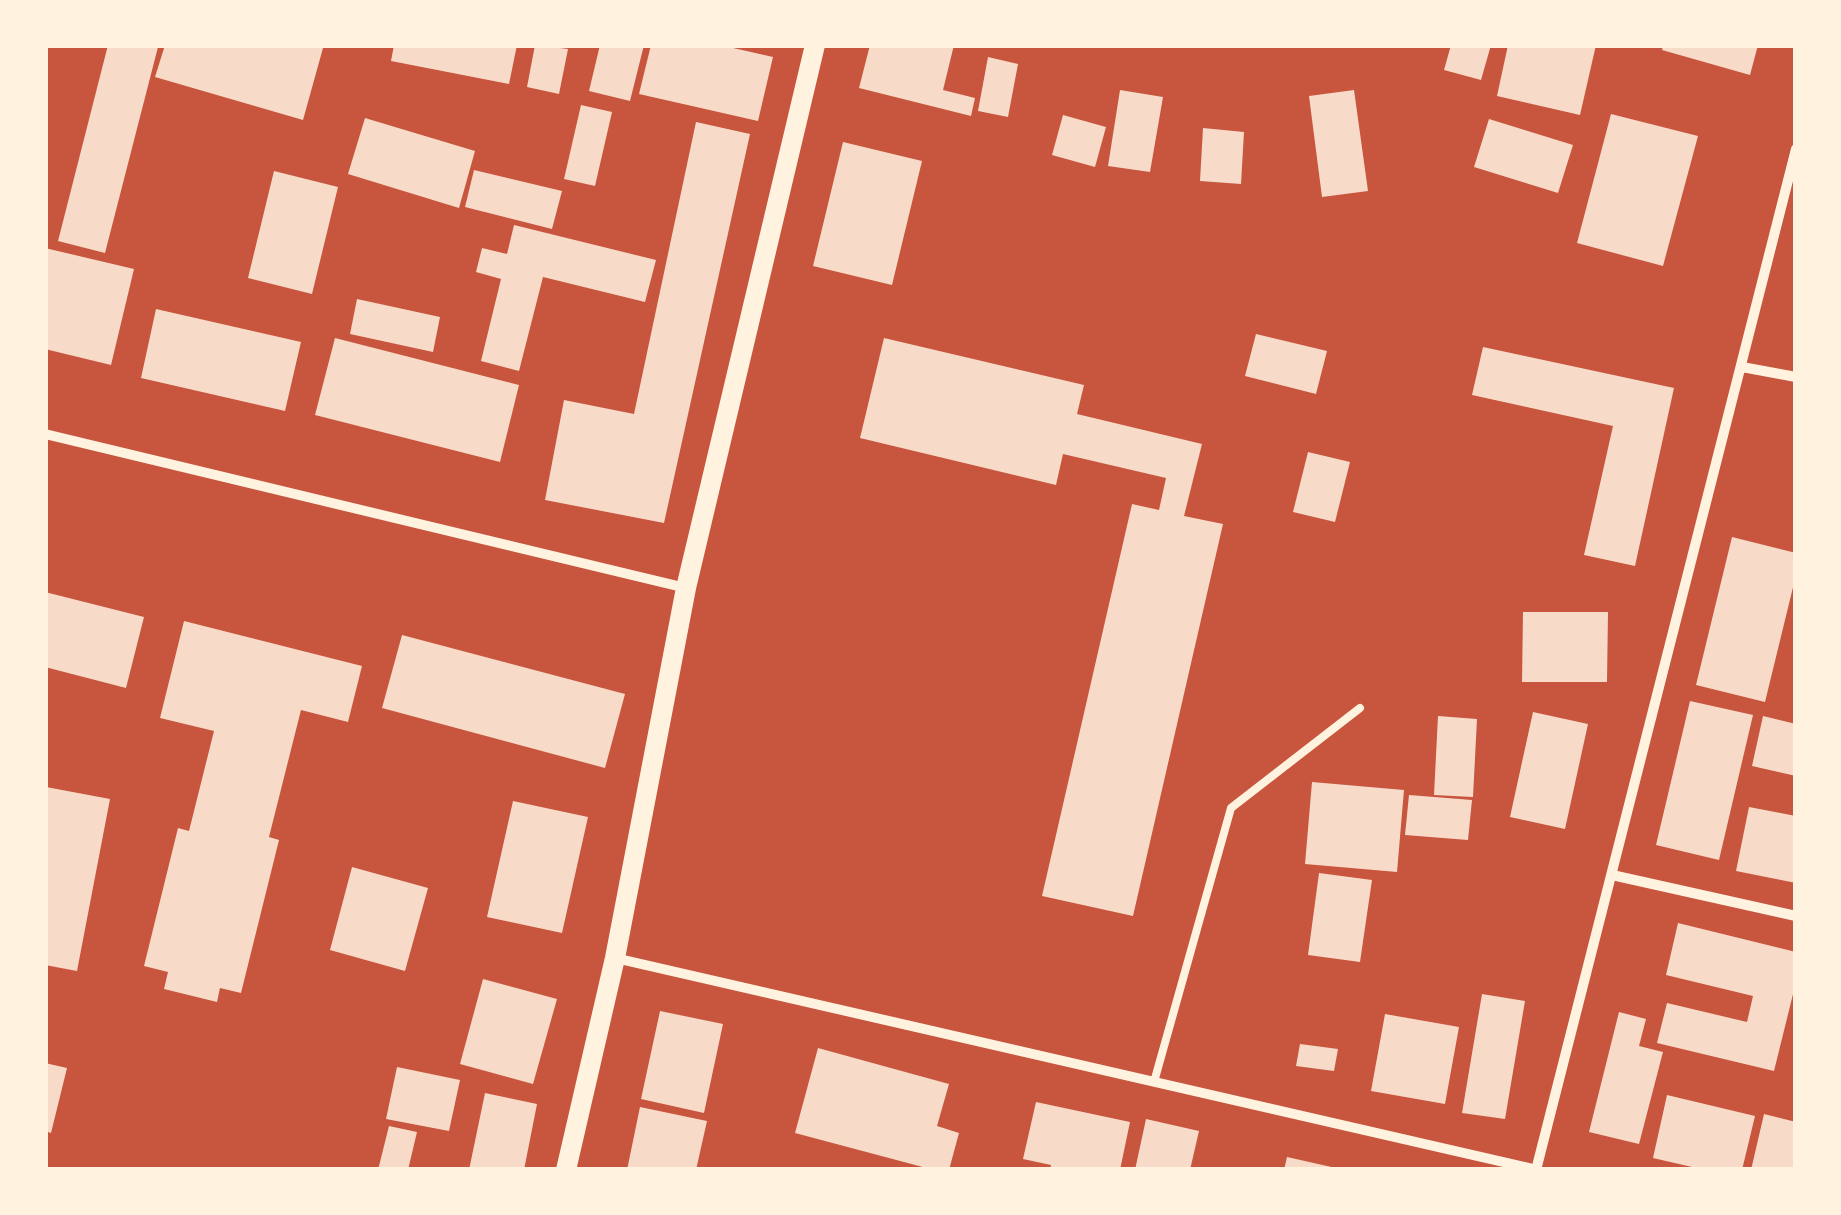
<!DOCTYPE html>
<style>
body{margin:0}
#map{position:relative;width:1841px;height:1215px;overflow:hidden;background:#c8553d;font-family:"Alegreya Sans",sans-serif}
canvas{display:block}
.frame{position:absolute;inset:0;border:48px solid #fff3e0;pointer-events:none}
</style>
<div id="map">
<canvas width="1841" height="1215"></canvas>
<div class="frame"></div>
</div>
<script>
const g = document.querySelector('canvas').getContext('2d');
g.lineJoin = 'round';
function paint(path, color) { g.fillStyle = color; g.fill(path, 'evenodd'); }
function trace(path, color, width, dash) { g.strokeStyle = color; g.lineWidth = width; g.lineCap = dash ? 'butt' : 'round'; g.setLineDash(dash || []); g.stroke(path); }
const building = new Path2D(`
 M108 45H149L158 47 105 253 58 241Z
 M165 45H311L323 48 303 120 155 77Z
 M394 45H517L509 84 391 61Z
 M535 45 568 49 559 94 527 87Z
 M600 45H644L630 101 589 91Z
 M651 45H720L773 57 758 121 639 94Z
 M870 45H954L943 90 975 98 971 116 859 88Z
 M1451 45H1491L1481 80 1444 70Z
 M1508 45H1596L1580 115 1497 96Z
 M1663 45H1758L1750 75 1662 50Z
 M988 57 1018 64 1008 117 978 111Z
 M1120 90 1163 97 1150 172 1108 166Z
 M1354 90 1368 191 1322 197 1309 96Z
 M581 105 612 112 595 186 564 179Z
 M1611 114 1698 136 1663 266 1577 243Z
 M1063 115 1106 127 1095 167 1052 155Z
 M365 118 475 151 459 208 348 174Z
 M1489 119 1573 145 1558 193 1474 167Z
 M696 122 750 134 664 523 545 500 564 400 634 414Z
 M1203 128 1244 132 1241 184 1200 181Z
 M843 142 922 161 892 285 813 266Z
 M474 170 562 191 552 229 465 207Z
 M274 171 338 187 312 294 248 278Z
 M514 225 656 260 645 302 543 277 519 371 481 361 501 279 476 272 482 248 507 254Z
 M45 248 134 269 111 365 45 349Z
 M357 299 440 317 433 352 350 334Z
 M156 309 301 342 285 411 141 378Z
 M1256 334 1327 351 1316 394 1245 376Z
 M335 338 519 385 500 462 315 415Z
 M884 338 1084 385 1077 414 1202 444 1184 516 1223 524 1133 916 1042 896 1132 504 1159 510 1166 478 1063 454 1056 485 860 438Z
 M1483 347 1674 388 1635 566 1584 555 1613 426 1472 395Z
 M1308 452 1350 462 1335 522 1293 512Z
 M1732 537 1796 553V575L1765 702 1696 685Z
 M45 592 144 617 126 688 45 667Z
 M1523 612H1608L1607 682H1522Z
 M184 621 362 666 348 722 301 710 269 837 279 840 241 993 220 988 217 1002 164 989 168 972 144 966 178 828 189 831 214 731 160 718Z
 M402 635 625 694 605 768 382 708Z
 M1690 701 1753 715 1719 860 1656 845Z
 M1533 712 1588 724 1565 829 1510 817Z
 M1438 716 1477 719 1473 797 1434 795Z
 M1763 716 1796 724V776L1752 766Z
 M1312 782 1404 790 1397 872 1305 864Z
 M46 787 110 799 77 971 45 965Z
 M1409 795 1472 800 1468 840 1405 835Z
 M513 801 588 817 562 933 487 917Z
 M1749 807 1796 816V883L1736 871Z
 M352 867 428 888 405 971 330 950Z
 M1319 873 1372 880 1360 962 1308 955Z
 M1678 923 1796 952V982L1774 1071 1657 1043 1667 1003 1747 1022 1753 996 1666 975Z
 M483 979 557 999 533 1084 460 1064Z
 M1482 994 1525 1001 1505 1119 1462 1113Z
 M660 1011 723 1024 704 1113 641 1099Z
 M1619 1012 1646 1019 1639 1046 1663 1052 1639 1144 1589 1132Z
 M1385 1014 1459 1027 1445 1104 1371 1091Z
 M1300 1044 1338 1049 1334 1071 1296 1066Z
 M818 1048 949 1084 937 1126 959 1133 949 1170H934L795 1133Z
 M45 1063 67 1068 51 1133 45 1131Z
 M397 1067 460 1080 449 1131 386 1119Z
 M485 1093 537 1104 524 1170H469Z
 M1667 1095 1755 1116 1742 1170H1705L1653 1158Z
 M1036 1102 1130 1122 1120 1170H1050L1051 1165 1023 1159Z
 M640 1107 707 1121 696 1170H627Z
 M1764 1114 1796 1122V1170H1751Z
 M1146 1119 1199 1131 1190 1170H1135Z
 M389 1126 417 1132 408 1170H378Z
 M1287 1157 1336 1168V1170H1284Z`);
const service = new Path2D(`
 M1154 1082 1231 808 1360 708`);
const minor = new Path2D(`
 M1742 367 1796 377
 M45 434 686 588
 M1612 875 1796 916
 M615 958 1538 1170
 M1536 1170 1796 149`);
const secondary = new Path2D(`
 M566 1170 615 958 686 588 815 45`);
paint(building, '#f7dbc8');
trace(service, '#fff3e0', 8);
trace(minor, '#fff3e0', 10);
trace(secondary, '#fff3e0', 20);
</script>
